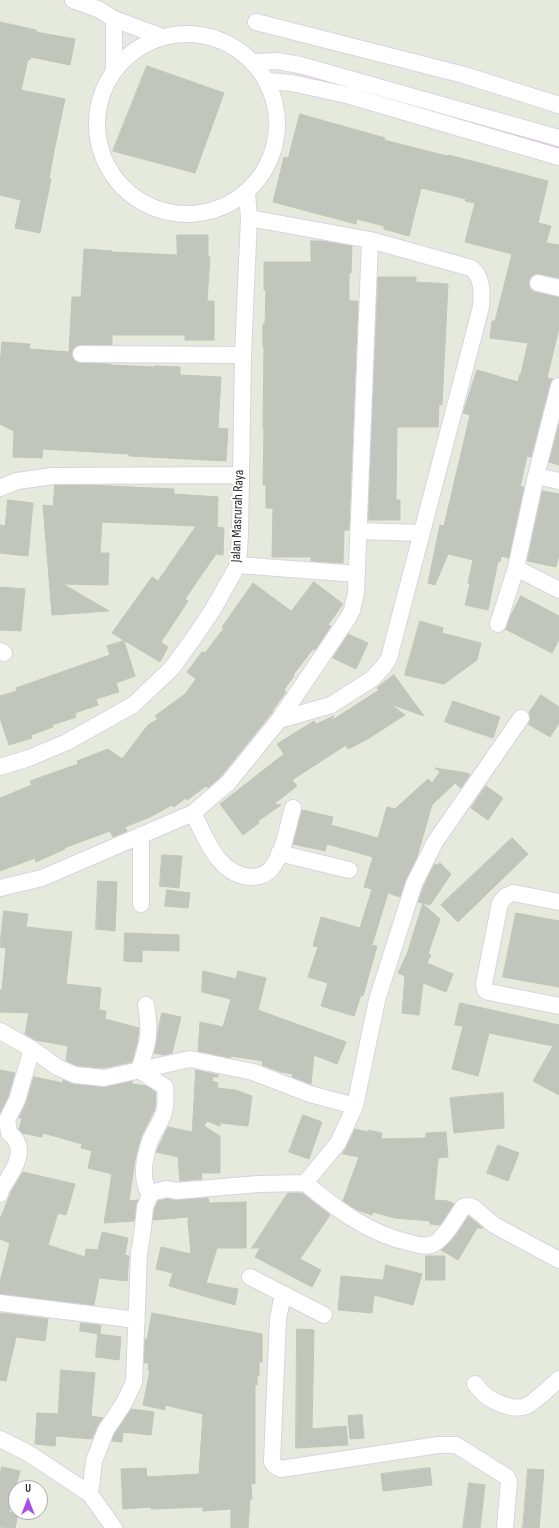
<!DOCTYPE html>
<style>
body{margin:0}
#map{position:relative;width:559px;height:1528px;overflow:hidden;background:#e6eadd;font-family:"Sofia Sans Condensed",sans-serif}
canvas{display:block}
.north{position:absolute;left:8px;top:1480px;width:40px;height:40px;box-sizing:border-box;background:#fff;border:1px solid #aaa;border-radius:50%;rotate:0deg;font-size:11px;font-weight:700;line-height:16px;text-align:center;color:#2a2a2a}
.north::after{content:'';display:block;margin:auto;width:14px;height:18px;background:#a94ce8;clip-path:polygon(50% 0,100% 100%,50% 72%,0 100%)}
</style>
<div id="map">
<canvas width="559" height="1528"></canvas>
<div class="north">U</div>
</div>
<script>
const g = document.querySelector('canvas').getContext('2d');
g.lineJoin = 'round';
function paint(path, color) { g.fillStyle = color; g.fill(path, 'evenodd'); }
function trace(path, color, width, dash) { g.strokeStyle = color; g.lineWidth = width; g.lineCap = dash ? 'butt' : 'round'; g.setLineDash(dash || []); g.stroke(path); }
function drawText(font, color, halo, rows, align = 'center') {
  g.font = font + ' "Sofia Sans Condensed",sans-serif'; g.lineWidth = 3.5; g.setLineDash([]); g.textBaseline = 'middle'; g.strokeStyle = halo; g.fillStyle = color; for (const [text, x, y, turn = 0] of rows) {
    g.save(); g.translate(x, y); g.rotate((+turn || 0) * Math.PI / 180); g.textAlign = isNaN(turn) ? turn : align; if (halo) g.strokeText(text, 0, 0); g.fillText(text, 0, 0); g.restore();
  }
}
const building = new Path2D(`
 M0 22 36 30V32L75 39 70 65 31 57 30 60 28 59 21 90 65 99 54 151 49 179H51L40 233 15 228 21 200 0 195Z
 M147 66 224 93 195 173 113 151Z
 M300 114 385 138 384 140 447 156 448 155 476 162 548 181 538 223 551 226 546 243 559 245V278L536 274 531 277 529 281V285L531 290 535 292 559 297V328L547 378 553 379 550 384 531 457 527 456 520 487H524L509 558 501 556 500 562 498 561 488 610 465 605 470 584 468 583 473 560 448 554 435 585 428 583 440 525 444 526 470 415 463 413 477 370 518 382 520 374H521L528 343 490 338 492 321H495L512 254 465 242 475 203 465 201 466 199 421 188 409 236 384 229V226L357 219 356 224 273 202 284 157 288 158Z
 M177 235H208V257H210L207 301H214V340H185V335H112V345H81L76 346 73 349 72 354 73 359 76 362 81 363 111 364V365L155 367V366L180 367V375L221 377 218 428 228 429 226 461 129 456V454L43 449 42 458 13 457 14 431 0 424V366L2 342 30 344 29 349 69 352 72 297H81L84 249 112 251V252L177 255Z
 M311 241H324L352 246 351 273H349V301H358L349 530H344L343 563 311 561V557H272L273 508H266V485H263L264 428H263L264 347H263V324H265L266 290H264V262H311Z
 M378 277H416V282L448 284 442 405 439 404 438 427H397L396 500H400V520H368Z
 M559 424V465L549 462Z
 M55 485H88L174 489V494L218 497 217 527 224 528 223 555 216 554 185 599 188 601 161 642 168 647 160 662 112 633 152 577 158 581 196 526 102 522 100 553H109L108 585 63 584 109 611 52 615 43 505 53 506Z
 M542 491 559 494V555L556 567 527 561Z
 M8 500 33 503 28 556 0 553V525L5 526Z
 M314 582 343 604 328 625 331 626 315 650 313 649 293 675 294 676 284 690 286 692 272 711 273 712 271 714 221 776 208 788 206 786 187 800 186 798 174 807 172 805 150 817 125 827 127 831 113 837 110 831 64 848 65 849 36 862 35 858 0 871V798L32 785 30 781 78 764 77 761 108 749 122 759 148 725 158 719 155 716 185 694 196 679 187 672 202 652 205 653 224 628 222 627 253 583 291 611Z
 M0 587 25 589 21 631 0 630Z
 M521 596 559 616V639L552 653 505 629 511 615Z
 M420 621 443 628 442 633 481 643 477 660 444 684 405 675Z
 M348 634 368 643 356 669 333 658Z
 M124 641 135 676 116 683 119 692 96 699 98 705 75 713 76 717 52 725 53 727 31 735 32 738 9 745 0 718V696L17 691 16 688 110 655 107 646Z
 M394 675 424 716 390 704 405 715 366 740 348 749 346 745 292 780 297 786 274 804 281 805 258 821 259 823 243 835 220 804 284 754 277 744 314 721 316 724 334 716 331 721 379 690 377 688Z
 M541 695 559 707V723L550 737 528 724 530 718 529 713Z
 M453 701 500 717 493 738 445 722Z
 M435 768 467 773 470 775 461 788 455 783 432 805 416 860 406 880 400 897 388 893 372 945 377 946 363 996 361 995 354 1016 321 1006 328 983 308 977 318 947 313 946 321 917 360 928 372 889 364 887 373 857 327 844 325 851 293 844 302 810 333 817 331 825 378 838 387 807 395 809 428 779 432 783 440 772Z
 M486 786 503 798 488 820 471 808Z
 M512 838 528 854 458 922 441 905Z
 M162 855 182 856 179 888 160 886Z
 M440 863 451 874 430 905 418 902 423 888 434 864 437 865Z
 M98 881 117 882 115 931 96 929Z
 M167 890 190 893 188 908 165 906Z
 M423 904 440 919 428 954 431 955 427 963 453 974 446 992 423 983 419 1015 402 1013 405 976 398 973 407 954Z
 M4 911 28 914 26 927 72 932 66 984 101 988 99 1010 106 1011 105 1019 139 1028 137 1043 132 1062 103 1068 77 1066 66 1061 68 1046 35 1040 25 1034 29 1013 0 1012V990H2L6 948 0 947Z
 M516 913 559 921V987L503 977Z
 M125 933 179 935V951L142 950V962L124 961Z
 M203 971 236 979 238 971 266 978 258 1010 346 1042 337 1064 314 1055 311 1084 292 1077 293 1074 281 1072 262 1065 263 1061 231 1056 230 1058 198 1051 200 1022 223 1027 231 999 202 992Z
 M460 1003 559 1025V1095L533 1081 553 1046 489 1033 478 1076 452 1069 463 1026 455 1025Z
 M162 1013 181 1017 172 1053 163 1055 154 1053Z
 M0 1070 15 1073 8 1097 0 1113Z
 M196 1070 218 1075V1077H213L212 1081 218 1083 217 1088 235 1090 252 1096 248 1126 220 1123V1126L207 1121 204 1126 220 1136V1173H201L202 1179 180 1181 178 1157 156 1152 168 1127 192 1132Z
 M34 1077 63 1083V1080L74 1084 103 1087 132 1081V1084L147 1086 156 1092 155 1109 141 1137 135 1160 129 1201 138 1200 134 1221 104 1223 112 1174 88 1168 92 1151 81 1148 82 1144 43 1133 42 1137 22 1133 19 1130 22 1118H19L26 1103Z
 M503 1093 504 1128 454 1133 450 1098Z
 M303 1115 322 1122 309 1159 289 1152Z
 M355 1129 368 1132V1130L382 1133 381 1139 426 1138V1133L446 1132 448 1157 438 1158 434 1200 448 1201 454 1204 440 1225 430 1224V1221L395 1218 373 1212 372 1215 357 1210 343 1201 359 1157 343 1154Z
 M498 1145 519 1153 508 1181 487 1173Z
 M23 1172 75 1184 66 1215 58 1213 48 1245 85 1257 86 1249 98 1250 102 1232 128 1238 125 1255 129 1256 127 1281 99 1278 94 1305 0 1294V1282L10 1243 0 1239V1219L12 1190Z
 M288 1193H302L330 1215 300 1259 321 1270 312 1287 255 1257 260 1248H252Z
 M208 1198 209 1203 246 1202V1248H217L206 1283 238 1289 235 1305 169 1286 173 1273 156 1269 161 1247 191 1254 188 1221 189 1217 153 1220 154 1209 158 1201 167 1199 177 1200Z
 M468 1216 483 1228H477L458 1260 441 1250 454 1237Z
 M426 1256H445V1280H426Z
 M386 1265 422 1274 413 1305 374 1295 372 1313 338 1310 341 1276 383 1280Z
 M0 1313 48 1319 45 1341 16 1337 6 1381 0 1380Z
 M152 1313 262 1334V1362H259V1376H257V1385H255V1484L251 1483 252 1499H250L248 1528H231V1509L203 1511V1507L151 1509V1507L123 1509 121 1469 146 1468 147 1477 199 1474 203 1414 165 1405V1410L143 1405 150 1370H148L149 1363H144L145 1339H147Z
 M81 1323 101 1325 100 1334 80 1331Z
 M297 1329 314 1330 312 1429 346 1426 348 1445 296 1448Z
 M98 1334 121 1337 119 1360 96 1357Z
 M61 1370 95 1373 91 1416 103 1418 97 1426 92 1439 56 1436 55 1446 35 1444 37 1413 58 1414Z
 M131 1409 154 1412 151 1435 123 1432 122 1442 112 1441 114 1434Z
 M362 1415 364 1438 350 1439 348 1416Z
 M2 1467 20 1471 9 1512 18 1514 15 1528 0 1527V1476Z
 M430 1468 432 1485 383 1491 381 1474Z
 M528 1469 544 1470 539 1528H523Z
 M469 1483 485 1485 480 1528H463Z`);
const minor = new Path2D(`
 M73 0 98 9 114 19 162 37
 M114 19V70
 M256 22 464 75 559 105
 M97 124a90 90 0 1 1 180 0a90 90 0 1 1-180 0Z
 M255 62 277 61 300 65 559 138
 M268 81 292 83 347 95 559 157
 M538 283 559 288
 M81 354 243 355
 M536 476 559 481
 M0 488 17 481 53 476 240 475
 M359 531 421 533
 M238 565 357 574
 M516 568 559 590
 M498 624 516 568 536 476 559 386
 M0 651 4 653
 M279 720 348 618 352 610 356 593 370 240
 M0 767 29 758 67 742 133 705 172 668 193 639 212 611 238 565 240 535 243 355 249 218 247 193
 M193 813C206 838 218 876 252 877 259 877 267 874 271 869 284 853 287 828 293 808
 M141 835V904
 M279 853 349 870
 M0 888 42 878 193 813 228 783 279 720 331 705 372 679 384 666 389 658 481 307C482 293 483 277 471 268L370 240 249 218
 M559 902 513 893 506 896 500 903 484 984 485 990 489 992 559 1006
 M146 1005C151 1034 148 1043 139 1070L165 1087C166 1096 166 1104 164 1112 161 1122 154 1131 150 1141 144 1158 140 1179 150 1195
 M0 1031 32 1049 57 1067 75 1075 104 1078 190 1059 253 1072 310 1094 355 1106
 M305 1183C338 1210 369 1234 411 1243 418 1245 428 1248 435 1243 447 1235 455 1219 463 1207L469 1206 474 1208 494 1225 559 1260
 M0 1194V1191C11 1174 31 1149 9 1133L7 1120 17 1100 32 1049
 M250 1277 324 1315
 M283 1294 278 1319 272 1462 275 1466 281 1469 438 1445H456L507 1477 509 1482 505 1528
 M0 1303 137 1320
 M475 1384C478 1387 481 1392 485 1395 493 1402 515 1411 526 1406 534 1403 551 1386 559 1379
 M0 1439 28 1453 90 1494 114 1528
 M90 1494 94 1461 106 1430 124 1403 134 1382 139 1254 143 1228 145 1207 150 1195 154 1192 167 1189 176 1191 258 1184 305 1183 338 1143 355 1106 377 1000 414 884 435 842 521 718`);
const streetNames = [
 ["Jalan Masrurah Raya",238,516,-88]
];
paint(building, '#c1c6bc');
trace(building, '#bfc6b7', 1);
trace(minor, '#dbd2e1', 18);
trace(minor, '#fff', 16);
drawText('14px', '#2a2a2a', '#fff', streetNames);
</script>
